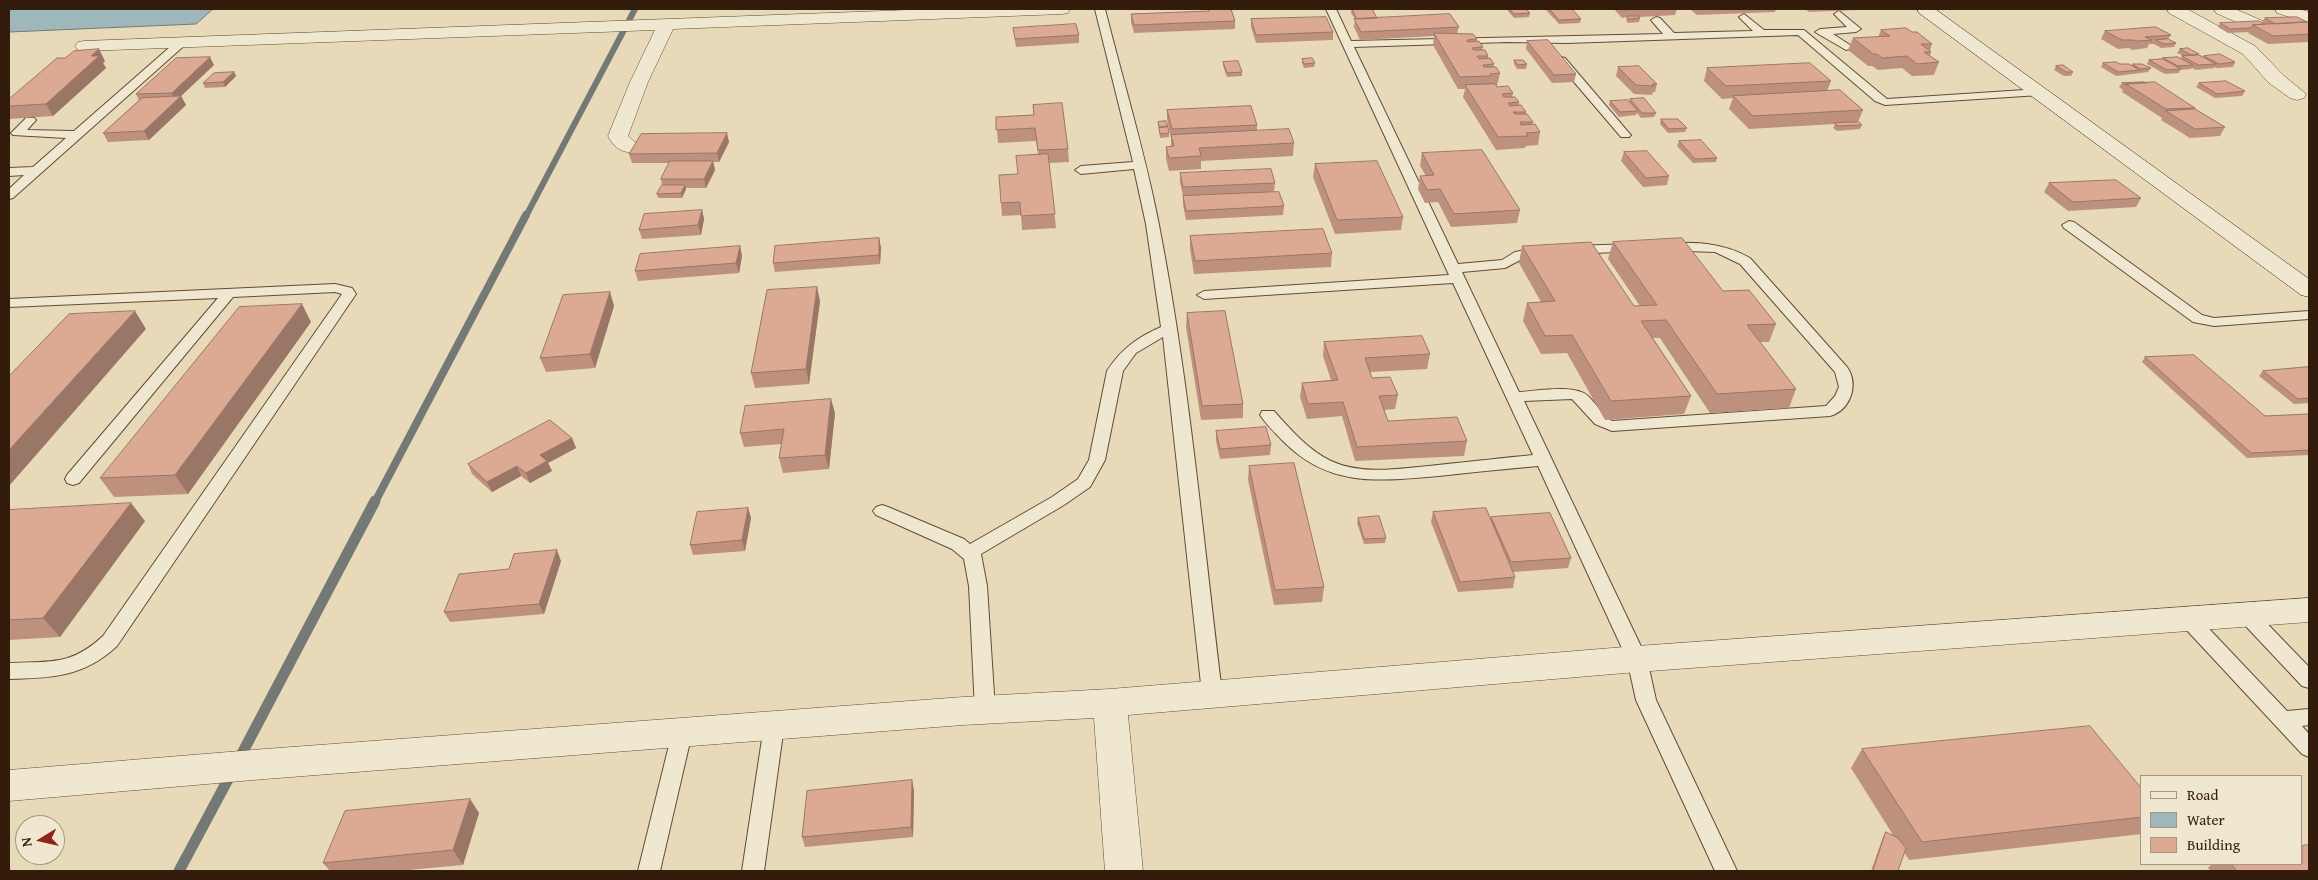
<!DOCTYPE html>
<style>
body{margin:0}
#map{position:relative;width:2318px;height:880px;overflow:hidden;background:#e8dab8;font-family:"Gentium Book Plus",serif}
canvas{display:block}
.frame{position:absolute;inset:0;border:10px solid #341c0d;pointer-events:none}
.legend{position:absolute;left:2140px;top:775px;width:162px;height:90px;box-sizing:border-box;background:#f0e7d1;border:1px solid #a59683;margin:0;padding:6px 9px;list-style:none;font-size:15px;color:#341c0d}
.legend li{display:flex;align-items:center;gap:10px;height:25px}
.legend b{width:25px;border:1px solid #a59683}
.north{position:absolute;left:15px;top:815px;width:50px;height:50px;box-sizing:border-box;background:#f0e7d1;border:1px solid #a59683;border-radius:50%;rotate:261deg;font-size:14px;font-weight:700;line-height:20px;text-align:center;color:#341c0d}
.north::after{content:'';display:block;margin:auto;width:18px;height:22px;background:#8f2418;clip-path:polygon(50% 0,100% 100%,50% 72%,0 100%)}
</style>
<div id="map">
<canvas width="2318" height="880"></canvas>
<div class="frame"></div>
<ul class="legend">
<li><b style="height:6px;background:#f0e7d1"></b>Road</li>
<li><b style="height:14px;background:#9eb7bb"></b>Water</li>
<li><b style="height:14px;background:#dca993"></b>Building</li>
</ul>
<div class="north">N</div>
</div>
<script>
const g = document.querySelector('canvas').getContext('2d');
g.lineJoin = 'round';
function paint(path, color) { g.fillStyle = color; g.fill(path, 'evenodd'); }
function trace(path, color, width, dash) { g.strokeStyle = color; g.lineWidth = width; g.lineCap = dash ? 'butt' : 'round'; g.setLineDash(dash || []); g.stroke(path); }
const water = new Path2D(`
 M9 9H213L196 24 9 32Z`);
const streamFar2 = new Path2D(`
 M526 216 635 9`);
const streamFar1 = new Path2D(`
 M375 502 526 215`);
const stream = new Path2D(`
 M238 761 375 501
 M179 871 232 772`);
const lane = new Path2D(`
 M1095 9H1105C1123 81 1145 152 1159 225 1189 379 1203 537 1222 693L1219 699 1212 701 1205 699 1202 693 1163 337 1136 353 1123 371 1105 460 1090 487 1064 505 981 554 987 586 995 710 992 716 985 718 978 716 975 710 969 586 964 559 952 549 876 515 873 511 876 507 882 505 888 507 964 539 970 544 1052 497 1078 479 1089 460 1107 371C1121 349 1138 337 1161 327L1146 224 1134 169 1081 174 1075 170 1081 166 1133 162Z
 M1326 9H1336L1351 41 1663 34 1651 20 1656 17 1660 18 1674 33 1753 31 1739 17 1744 14 1764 30H1804L1887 99 2040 89 2046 92 2040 95 1885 105 1875 101 1798 35 1567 43 1507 42 1354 47 1458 264 1502 260 1515 252 1541 247 1548 251 1546 254 1524 258 1505 268 1462 272 1519 392C1537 391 1575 384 1588 396 1597 404 1601 415 1612 421L1826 406 1835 396 1839 387 1835 372 1740 264 1715 252 1660 250 1658 247 1660 244 1665 243C1695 242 1723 242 1750 258L1847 367C1859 384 1851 410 1830 416L1612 431 1595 424 1572 399 1524 401 1647 659 1656 700 1737 871H1715L1636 700 1627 659 1538 466C1505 469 1472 472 1439 476 1379 481 1329 488 1283 441 1275 433 1266 424 1260 415L1262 411H1274C1291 430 1308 450 1331 461 1363 476 1404 468 1438 465 1469 462 1501 458 1533 455L1453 283 1204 299 1197 295 1204 291 1449 275Z
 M1839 11 1861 29 1856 32 1833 34 1850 45V49L1846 50 1815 32 1820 29 1847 27 1834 14Z
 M182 39 186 40V44L13 198 9 199V189L24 175 9 176V168L33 167 66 138 13 135 11 133 26 118H34L36 120 27 130 74 131 178 40Z
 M1561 57 1565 58 1629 133 1631 135 1629 137H1621L1557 62 1556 60Z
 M2069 221 2074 222 2202 315 2214 318 2309 311V319L2214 326 2193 322 2064 228 2062 225Z
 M1633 244 1640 248 1638 251 1573 254 1566 250 1573 246Z
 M335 284 352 288 356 294 117 646C84 677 51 678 9 679V663C50 661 71 666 103 636L342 294 335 292 233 297 79 483 73 485 67 483 65 479 67 475 218 298 9 307V299Z
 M2247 608 2254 610 2309 667V688L2302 686 2240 620 2238 615 2240 610Z
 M2188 612 2195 614 2287 711 2309 709V725L2302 726 2309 734V757L2302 754 2181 624 2179 619 2181 614Z
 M774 718 781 720 784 726 764 871H742L764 726 767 720Z
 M682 724 689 727 692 733 660 871H638L672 733 675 727Z`);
const street = new Path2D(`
 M935 9H1070L1068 13 1062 14 673 29 648 82 628 136 640 147 637 151C624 155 614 148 608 136L630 82 655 30 84 51 78 50 75 46 78 42 84 41Z
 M2167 9H2187L2255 46 2283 75 2306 94 2304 98 2297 100 2290 98 2269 83 2243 54 2169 13Z
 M2214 9H2235L2277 27 2280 31 2277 35H2265L2216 13Z
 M2275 9H2299L2309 12V23L2277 13Z
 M2309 598V622L1637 672 1128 715 1143 871H1105L1094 718 963 725 265 779 9 801V770L265 749 963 697 1110 689 1637 646Z`);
const secondary = new Path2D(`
 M1917 9H1935L2309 279V297L2301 295 1919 13Z`);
const wall = new Path2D(`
 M807 9H848L807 10Z
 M1208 9H1231L1235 21V29L1134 33 1131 22V14L1208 11Z
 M1352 9 1377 18 1459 27 1457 33 1477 39V42L1483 47 1482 50 1488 56V58L1494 64V67L1500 73 1497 86H1496L1497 87 1513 93 1512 97 1519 102V105L1526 112V114L1533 122 1532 124 1540 132 1538 145 1526 146 1525 148 1496 150 1463 97 1465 89H1458L1433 45 1434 36 1360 40 1354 27 1355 19 1351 13Z
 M1508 9H1526L1530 13 1529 17 1514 18 1508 11Z
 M1546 9H1572L1581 19 1580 23 1559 24 1546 10Z
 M1614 9H1677L1675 15 1639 17 1640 18 1639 22 1628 23 1626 20 1627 17 1622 18Z
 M1690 9H1776L1775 12 1697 15Z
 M1805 9H1858L1857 10 1809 12Z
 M2265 18 2309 22V42L2268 44 2248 33 2249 32 2228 33 2218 27 2220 23 2266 24 2262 22Z
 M1251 19 1333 32V40L1256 43 1251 27Z
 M1013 28 1079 35V43L1016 47Z
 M1881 30 1912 32 1932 44 1930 50 1931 52 1930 56 1939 62 1934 75 1912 76 1902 68 1878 70 1872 66H1868L1848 50 1853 38 1878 37Z
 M2105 31 2171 35 2168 39 2176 43 2174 47 2161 48 2154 44H2149L2147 48 2132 50 2129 48 2118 49 2101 39Z
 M1527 41 1576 74 1574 82 1552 83 1526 49Z
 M2180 49 2199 54 2198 55 2204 57V56L2235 62 2233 67 2217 68 2214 67V68L2196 70 2192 68 2191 69 2180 70 2179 73 2165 74 2147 64 2149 60 2163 59V58H2181L2182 56H2184L2177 53Z
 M1302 59 1315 63 1314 67 1304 68 1302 63Z
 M1514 60 1527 64 1526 69H1517L1514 64Z
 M105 61 103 63 106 68 53 116 9 119V99Z
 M1223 62 1242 72V76L1227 77 1223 66Z
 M2103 63 2132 65 2133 64 2151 68 2148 72 2116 76 2101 67Z
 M214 65 181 96 186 105 149 140 108 142 103 133 139 100 136 94Z
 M2056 66 2073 72 2071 76H2064L2054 70Z
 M1618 67 1657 84 1655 92H1653L1652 95 1634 94 1616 76Z
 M1707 68 1831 81 1827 91 1863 110 1858 122 1862 125 1860 129 1837 131 1833 128 1835 124 1749 129 1729 109 1733 98 1722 99 1704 81Z
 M234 72 236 76 225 87 205 88 203 83Z
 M2122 83 2195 108V109L2225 127 2220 136 2190 138 2161 120 2162 118 2122 92 2123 90 2119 87Z
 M2199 83 2245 91 2242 96 2215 98 2196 87Z
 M1630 99 1656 113 1654 117 1641 118 1637 113 1636 115 1619 117 1609 105 1610 101 1629 102Z
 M1033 105 1068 149 1069 162 1049 163 1056 228 1022 230 1021 215 1002 216 1001 203 1018 174 1038 154 1036 141 998 143 996 117 1034 115Z
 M1167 110 1257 125V131L1294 143 1293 156 1201 161V169L1169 171 1166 159V147L1171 146V138L1167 119Z
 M1661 119 1687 128 1685 132 1668 133 1660 124Z
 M1166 121 1169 133V137L1160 138 1158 122Z
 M1679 141 1717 158 1716 162 1693 163 1677 146Z
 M729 142 719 162H713L715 170 706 188H686V189L682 198H658L657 194 662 185 661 179 670 163H632L629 154Z
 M1624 152 1669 176 1667 185 1643 187 1621 161Z
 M1422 153 1520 210 1517 223 1451 227 1438 202 1425 203 1418 189 1420 176H1426L1420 166Z
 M1315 164 1403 217 1401 230 1335 234 1313 177Z
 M1180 173 1275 183 1274 192 1183 196 1180 182Z
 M2049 183 2141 198 2136 207 2068 211 2044 192Z
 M1183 196 1284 206 1283 215 1186 220 1183 205Z
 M702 210 704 219 701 235 642 239 639 230Z
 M1190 236 1332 253 1331 267 1194 274 1190 249Z
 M879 238 881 248 880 264 775 272 773 263Z
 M1613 242 1723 291 1776 324 1769 342H1760L1796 389 1789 408 1710 413 1660 338H1653L1691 396 1684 414 1605 420 1567 353 1541 354 1523 321 1527 303 1541 302 1519 263 1522 246 1634 306H1640L1608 259Z
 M740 246 742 256 739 273 638 281 635 271Z
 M610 292 614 306 595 368 546 372 540 358Z
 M820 301 809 384 755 388 751 373Z
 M1187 313 1243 404V418L1201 420 1186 327Z
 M311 322 188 494 114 497 100 478Z
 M1324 342 1430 354 1427 369 1370 372 1372 378 1398 395 1395 409 1384 410 1388 421 1467 441 1464 456 1355 461 1342 416 1307 419 1300 397 1302 383 1331 380 1323 356Z
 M2145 357 2265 416 2309 414V455L2247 458 2142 362Z
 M2309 367V403L2294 404 2259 376 2263 371Z
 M835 413 829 469 783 473 779 458 782 444 744 447 740 433Z
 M1216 431 1271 445 1270 455 1220 459 1216 441Z
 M572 438 576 448 548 463 552 471 530 483 521 476 492 492 472 474 468 464Z
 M1249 466 1324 587 1322 602 1274 605 1248 480Z
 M748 508 751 518 745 551 693 555 690 545Z
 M9 510 145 521 60 637 9 640Z
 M1433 512 1491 520V517L1571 558 1568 568 1513 572 1515 577 1513 588 1458 592 1431 522Z
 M1358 518 1386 538 1385 543 1364 544 1357 523Z
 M561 561 544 614 450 622 444 612 509 569Z
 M1862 749 2142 789V834L1909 860 1904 852 1898 871H1871L1883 837 1886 832 1893 835 1851 768Z
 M914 790 913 837 805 847 802 837Z
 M470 799 479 813 463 865 397 871H330L323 863Z
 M2209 864H2302L2309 871H2211L2208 868 2211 865Z`);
const shadedWall = new Path2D(`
 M99 49 105 61 103 63 106 68 53 116 46 104 91 56Z
 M210 57 214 65 181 96 186 105 149 140 144 131 176 101 172 93Z
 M234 72 236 76 225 87 223 82Z
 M727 133 729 142 719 162 717 153Z
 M713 161 715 170 706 188 704 179Z
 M685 185 686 189 682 198 681 193Z
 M702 210 704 219 701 235 698 225Z
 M879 238 881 248 880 264 879 255Z
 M740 246 742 256 739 273 736 263Z
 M817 287 820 301 809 384 806 369Z
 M610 292 614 306 595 368 590 354Z
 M302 304 311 322 188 494 175 475Z
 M135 311 146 329 9 486V450Z
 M831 399 835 413 829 469 825 455Z
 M572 438 576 448 548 463 552 471 530 483 526 473 540 455Z
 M517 466 521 476 492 492 487 482Z
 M131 503 145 521 60 637 43 618Z
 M748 508 751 518 745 551 742 540Z
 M557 550 561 561 544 614 539 604Z
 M912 780 914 790 913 837 911 827Z
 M470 799 479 813 463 865 453 850Z`);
const building = new Path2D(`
 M1209 9H1231L1235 21 1134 25 1131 14 1209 11Z
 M1352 9H1372L1377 18 1357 19Z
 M1510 9H1526L1530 13 1514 14Z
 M1550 9H1572L1581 19 1559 20Z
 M1623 9H1647L1624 10Z
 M1450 14 1459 27 1361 32 1354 19Z
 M1627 16H1638L1640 18 1629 19Z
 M1326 17 1333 32 1256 35 1251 19Z
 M2297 17 2307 22 2275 24 2265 18Z
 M2259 21 2265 24 2253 25 2251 28 2230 29 2220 23Z
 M2309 22V34L2273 36 2253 25Z
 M1076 24 1079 35 1015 39 1013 28Z
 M2156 27 2171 35 2145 37 2152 40 2137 41 2133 40H2122L2105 31Z
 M1906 28 1912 32H1917L1932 44H1921L1931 52H1924L1939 62 1917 64 1907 56 1882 58 1877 54H1873L1853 38 1890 36 1881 30Z
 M1434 33 1473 34 1477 39 1467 40 1468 42 1479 41 1483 47 1472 48 1474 50H1485L1488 56H1477L1479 59 1490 58 1494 64 1483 65 1484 67H1496L1500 73 1490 74 1491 76 1460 77Z
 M2168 39 2176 43 2164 44 2156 40Z
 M1548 40 1576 74 1554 75 1527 41Z
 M2188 48 2199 54 2191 55 2180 49Z
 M99 49 91 56H99L46 104 9 106V99L57 58H65L74 51Z
 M2220 54 2235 62 2219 64 2204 56Z
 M2199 55 2216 64 2198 65 2182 56Z
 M210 57 172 93 136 94 176 58Z
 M2178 57 2193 65 2178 66 2163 58Z
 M1312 58 1315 63 1304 64 1302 59Z
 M2163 59 2181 69 2167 70 2149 60Z
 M1514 60H1523L1527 64 1518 65Z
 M1238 61 1242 72 1227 73 1223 62Z
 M2116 62 2120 64H2129L2140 70 2118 72 2103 63Z
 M1810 63 1831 81 1726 86 1707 68Z
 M2133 64H2142L2151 68 2140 69Z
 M2063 65 2073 72H2066L2056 66Z
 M1639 66 1657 84H1652L1654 86 1636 85 1618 67Z
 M234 72 223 82 203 83 214 73Z
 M2226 81 2245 91 2217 94 2199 83Z
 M2144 82 2146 83 2126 84V85L2122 83Z
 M2155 82 2195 108 2166 109 2126 84Z
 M1495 84 1497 87 1508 86 1513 93 1502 94 1504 97H1515L1519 102 1508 103 1510 106 1521 105 1526 112H1513L1515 114H1527L1533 122H1520L1521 125 1535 124 1540 132 1526 133 1528 136 1498 137 1465 85Z
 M1840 90 1863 110 1753 116 1733 96Z
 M181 96 144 131 103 133 142 98Z
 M1644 98 1656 113H1642L1630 99Z
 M1628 100 1638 111 1620 112 1610 101Z
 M1062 103 1068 149 1038 150 1035 128 996 130V117L1034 115 1033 105Z
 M1251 106 1257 125 1172 129 1167 110Z
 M2195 109 2225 127 2195 129 2166 111Z
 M1661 119H1678L1687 128 1669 129Z
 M1166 121 1168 126 1159 127 1158 122Z
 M1859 122 1862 125 1838 126 1835 123Z
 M1168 127 1169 133 1160 134 1159 128Z
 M1289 129 1294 143 1199 148 1201 156 1169 158 1166 147 1174 146 1171 135Z
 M727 133 717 153 629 154 641 134Z
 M1701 140 1717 158 1695 159 1679 141Z
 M1482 150 1520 210 1454 214 1440 189 1427 190 1420 176 1434 175 1422 153Z
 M1647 151 1669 176 1646 178 1624 152Z
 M1048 154 1055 214 1021 216 1020 202 1001 203 999 175 1018 174 1016 156Z
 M670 161H713L704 179H661Z
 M1377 161 1403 217 1337 220 1315 164Z
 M1271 169 1275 183 1183 187 1180 173Z
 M2116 180 2141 198 2073 202 2049 183Z
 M662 185H685L681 193 657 194Z
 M1279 192 1284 206 1186 211 1183 196Z
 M702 210 698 225 639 230 644 214Z
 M1323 229 1332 253 1195 261 1190 236Z
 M879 238V255L773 263 775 246Z
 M1682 238 1723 291 1749 290 1776 324 1747 325 1796 389 1717 394 1666 320 1641 321 1691 396 1611 401 1572 335 1545 336 1527 303 1555 301 1522 246 1591 242 1634 306 1657 305 1613 242Z
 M740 246 736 263 635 271 640 254Z
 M817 287 806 369 751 373 767 290Z
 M610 292 590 354 540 358 563 295Z
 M302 304 175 475 100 478 239 307Z
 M135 311 9 450V376L69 314Z
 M1225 311 1243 404 1202 406 1187 313Z
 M1422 336 1430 354 1365 358 1372 378 1390 377 1398 395 1379 396 1388 421 1457 417 1467 441 1357 447 1343 402 1308 404 1302 383 1338 380 1324 342Z
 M2194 355 2265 416 2309 414V450L2251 453 2145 357Z
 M2309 367V398L2298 399 2263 371Z
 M831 399 825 455 779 458 784 429 740 433 745 406Z
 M550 420 572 438 540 455 547 461 526 473 517 466 487 482 468 464Z
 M1266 427 1271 445 1220 449 1216 431Z
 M1294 463 1324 587 1275 590 1249 466Z
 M131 503 43 618 9 620V510Z
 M748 508 742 540 690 545 697 512Z
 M1486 508 1515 577 1460 582 1433 512Z
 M1550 513 1571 558 1511 562 1491 517Z
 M1379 516 1386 538 1364 539 1358 518Z
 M557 550 539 604 444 612 459 574 509 569 514 554Z
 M2090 726 2142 789V817L1922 842 1862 749Z
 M912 780 911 827 802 837 807 791Z
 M470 799 453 850 323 863 345 811Z
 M1886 832 1898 838 1906 848 1898 871H1873Z
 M2309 845V871H2237L2231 864H2302V846Z`);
paint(water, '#9eb7bb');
trace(water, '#747975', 1);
trace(streamFar2, '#747975', 6);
trace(streamFar1, '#747975', 8);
trace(stream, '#747975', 11);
trace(lane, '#614c38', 2);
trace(street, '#614c38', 1);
trace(secondary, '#341c0d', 1);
paint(lane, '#f0e7d1');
paint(street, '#f0e7d1');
paint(secondary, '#f0e7d1');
paint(wall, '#bd917e');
paint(shadedWall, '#9a7667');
paint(building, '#dca993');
trace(building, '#9a7667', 1);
</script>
